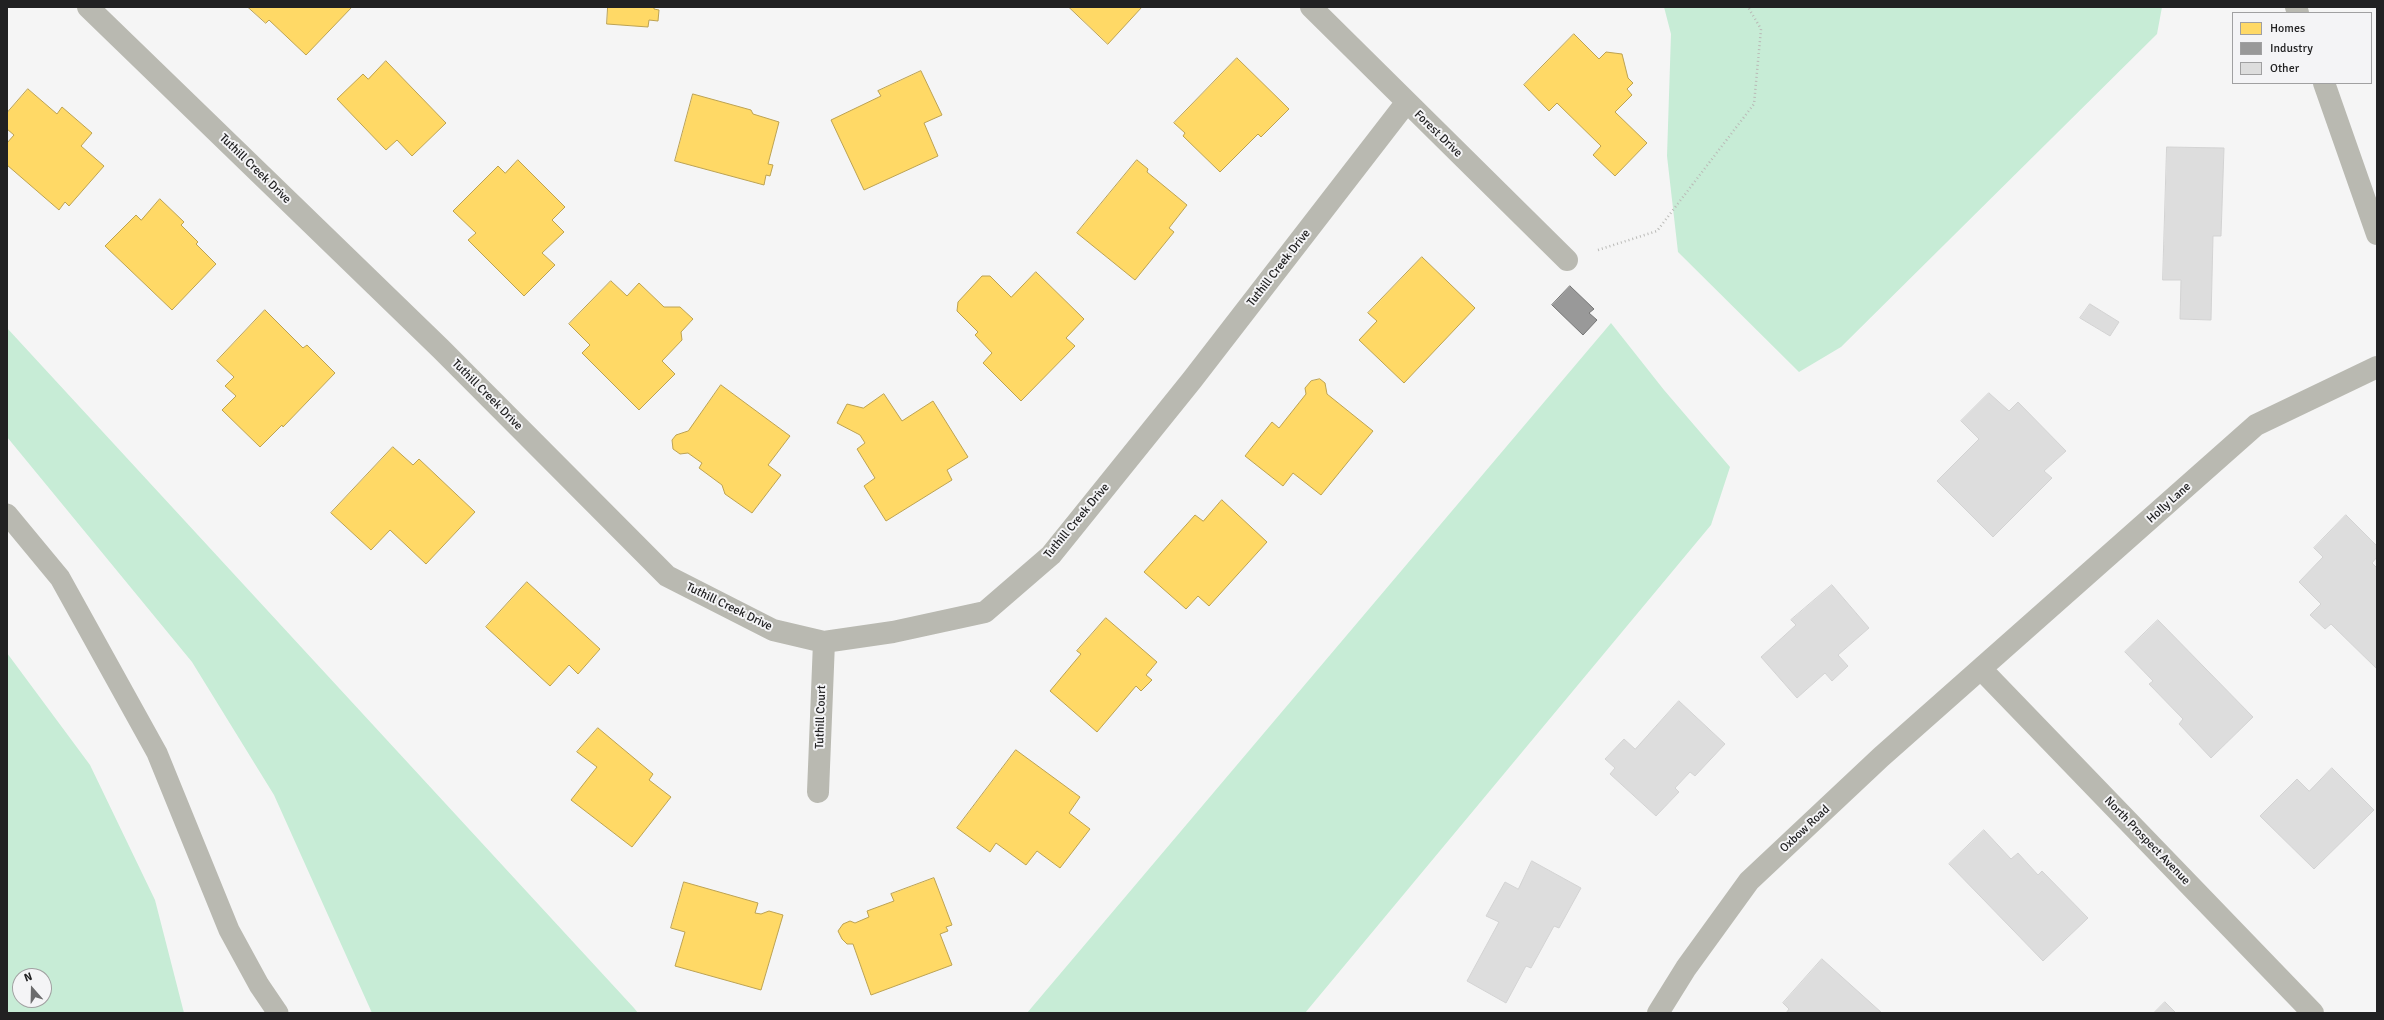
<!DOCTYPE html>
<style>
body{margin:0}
#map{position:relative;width:2384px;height:1020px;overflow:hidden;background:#f5f5f5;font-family:Signika,sans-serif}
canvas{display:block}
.frame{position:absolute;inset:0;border:8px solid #212122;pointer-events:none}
.legend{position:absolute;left:2232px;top:12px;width:140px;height:72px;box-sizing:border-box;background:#f4f4f6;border:1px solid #a0a0a1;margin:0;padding:5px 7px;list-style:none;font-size:12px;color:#212122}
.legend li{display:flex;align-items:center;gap:8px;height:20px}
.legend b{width:20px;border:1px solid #a0a0a1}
.north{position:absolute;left:12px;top:968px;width:40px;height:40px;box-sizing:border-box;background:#f4f4f6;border:1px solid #a0a0a1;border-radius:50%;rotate:340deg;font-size:11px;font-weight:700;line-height:16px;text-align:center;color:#212122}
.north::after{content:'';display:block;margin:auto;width:14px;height:18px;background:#6b6b6c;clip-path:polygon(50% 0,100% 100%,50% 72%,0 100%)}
</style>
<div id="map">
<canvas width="2384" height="1020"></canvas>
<div class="frame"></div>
<ul class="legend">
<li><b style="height:11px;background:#ffd966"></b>Homes</li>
<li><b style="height:11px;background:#999"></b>Industry</li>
<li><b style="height:11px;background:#ddd"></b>Other</li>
</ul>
<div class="north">N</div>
</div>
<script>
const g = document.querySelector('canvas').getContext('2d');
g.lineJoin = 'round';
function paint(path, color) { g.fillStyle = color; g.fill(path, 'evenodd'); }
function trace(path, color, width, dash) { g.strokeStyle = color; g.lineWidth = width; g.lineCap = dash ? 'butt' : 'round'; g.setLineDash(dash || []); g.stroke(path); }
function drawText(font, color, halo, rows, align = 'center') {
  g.font = font + ' Signika,sans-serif'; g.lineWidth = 4; g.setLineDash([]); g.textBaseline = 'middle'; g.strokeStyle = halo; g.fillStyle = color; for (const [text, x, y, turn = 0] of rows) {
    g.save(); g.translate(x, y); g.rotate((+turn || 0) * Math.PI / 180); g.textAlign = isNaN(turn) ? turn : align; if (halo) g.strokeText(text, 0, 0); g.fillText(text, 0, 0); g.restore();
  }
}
const green = new Path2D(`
 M1664 7H2162L2157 34 1841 347 1799 372 1678 252 1667 156 1671 34Z
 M1611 323 1664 390 1730 467 1711 525 1305 1013H1027Z
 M7 328 634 1008 638 1013H372L274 795 192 662 7 437Z
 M7 653 90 765 155 900 184 1013H7ZM20 976H44V1000H20Z`);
const homes = new Path2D(`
 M248 7H352L306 55 269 20 266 23Z
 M608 7H654V9L659 10 658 21 649 20 648 27 607 24Z
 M1069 7H1142L1108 44Z
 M1574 34 1599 59 1606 52 1622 54 1628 78 1633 83 1627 89 1632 95 1615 112 1647 143 1615 176 1593 155 1601 146 1557 103 1549 111 1524 85Z
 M1237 58 1289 109 1261 137 1258 134 1220 172 1183 136 1185 133 1174 123Z
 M386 61 446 123 412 156 397 140 386 150 337 99 363 74 368 79Z
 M921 71 942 115 924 123 938 156 864 190 831 120 881 96 878 91Z
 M28 89 57 114 62 107 92 133 81 146 104 166 69 206 65 202 59 210 7 165V143L14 135 7 129V113Z
 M693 94 751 110 753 114 779 122 768 164 773 165 770 176 766 175 764 185 675 161Z
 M518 160 565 207 552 220 564 232 542 253 555 265 524 296 468 240 476 233 453 211 498 166 505 173Z
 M1137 160 1148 169 1147 172 1187 205 1169 228 1174 232 1135 280 1077 233Z
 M160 199 184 222 181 225 198 242 196 244 216 264 172 310 105 246 136 215 141 220Z
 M1422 257 1475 308 1404 383 1359 340 1377 321 1368 313Z
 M1036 272 1084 319 1066 338 1075 346 1021 401 983 363 992 353 975 335 978 332 957 311 958 302 982 276H990L1011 297Z
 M611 281 627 296 639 283 664 307H680L693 319 681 332 682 340 662 361 675 374 639 410 582 353 590 345 569 324Z
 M265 310 303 348 307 345 335 373 283 427 282 425 260 447 222 410 236 396 225 386 234 377 217 361Z
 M1320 379 1325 383 1327 394 1373 431 1321 495 1293 473 1283 486 1245 456 1272 422 1279 428 1306 394 1305 388 1311 381Z
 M721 385 790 436 768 465 781 475 752 513 725 494 722 485 699 468 702 463 688 453 680 454 673 449 672 440 676 435 688 431Z
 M884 394 902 421 933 401 968 457 947 470 952 480 886 521 864 486 875 478 857 449 865 443 860 435 837 423 847 404 863 408Z
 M393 447 413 465 419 459 475 512 426 564 390 530 371 550 331 513Z
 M1222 500 1267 542 1209 606 1198 596 1186 609 1144 572 1195 515 1203 521Z
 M527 582 600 649 578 674 569 665 550 686 486 627Z
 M1106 618 1157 662 1146 675 1152 680 1141 691 1136 686 1097 732 1050 691 1081 654 1077 651Z
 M598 728 653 774 649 780 671 797 632 847 571 800 597 767 577 752Z
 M1016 750 1080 797 1069 813 1090 829 1060 868 1037 851 1026 865 996 843 990 852 957 828Z
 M934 878 952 925 946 927 948 931 940 934 952 965 871 995 853 944H847L842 939 838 931 843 924 850 921 855 923 869 917 867 911 894 901 891 894Z
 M684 882 758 903 755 913 761 914 769 911 783 915 761 990 675 966 685 932 671 928Z`);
const industry = new Path2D(`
 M1570 286 1594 309 1589 313 1597 320 1583 335 1552 305Z`);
const building = new Path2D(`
 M2167 147 2224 148 2221 236H2213L2211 320 2180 319 2181 280H2163Z
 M2090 304 2119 322 2110 336 2080 318Z
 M1989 393 2009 411 2018 402 2066 451 2044 471 2052 478 1993 537 1937 481 1979 439 1961 421Z
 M2346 515 2377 546V557L2372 563 2377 568V669L2331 624 2325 629 2310 615 2321 604 2299 582 2323 557 2314 548Z
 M1832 585 1869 628 1838 655 1848 666 1832 681 1825 673 1797 698 1761 657 1796 625 1791 620Z
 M2158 620 2253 717 2211 758 2179 724 2183 719 2149 684 2153 681 2125 652Z
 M1679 701 1725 744 1695 776 1690 772 1675 788 1679 792 1656 816 1610 774 1615 768 1605 759 1624 739 1635 749Z
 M2332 768 2374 810 2314 869 2260 816 2297 779 2309 791Z
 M1984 830 2011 859 2018 853 2038 875 2042 871 2088 918 2043 961 1949 864Z
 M1532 861 1581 888 1559 928 1554 926 1531 968 1526 966 1506 1003 1467 981 1499 922 1486 916 1505 882 1518 889Z
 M1822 959 1882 1013H1786L1789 1009 1783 1003Z
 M2165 1002 2176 1013H2154Z`);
const path = new Path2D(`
 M1598 250 1657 231 1754 104 1761 29 1748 7`);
const service = new Path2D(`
 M7 514 60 578 157 753 229 930 259 985 278 1013`);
const minor = new Path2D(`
 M88 7 441 349 667 576 773 630 824 642 893 632 985 612 1051 555 1192 380 1406 103
 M1311 7 1567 260
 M2296 7 2298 13
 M2324 83 2377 234
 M1981 669 2313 1013
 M818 792 824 642
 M1658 1013 1686 968 1749 881 1881 757 2256 425 2377 367`);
const streetNames = [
 ["Forest Drive",1438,134,44],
 ["Tuthill Creek Drive",255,169,44],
 ["Tuthill Creek Drive",1279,268,-52],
 ["Tuthill Creek Drive",487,395,45],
 ["Holly Lane",2169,503,-42],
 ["Tuthill Creek Drive",1077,521,-50],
 ["Tuthill Creek Drive",729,607,26],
 ["Tuthill Court",821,717,-88],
 ["Oxbow Road",1805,829,-43],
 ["North Prospect Avenue",2147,841,46]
];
paint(green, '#c7ecd6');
paint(homes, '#ffd966');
trace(homes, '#bca252', 1);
paint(industry, '#999');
trace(industry, '#757575', 1);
paint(building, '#ddd');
trace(building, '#d3d3d3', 1);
trace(path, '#babab7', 2.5, [1, 3]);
trace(service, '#b9b9b1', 21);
trace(minor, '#b9b9b1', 22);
drawText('12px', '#212122', '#f4f4f6', streetNames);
</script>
